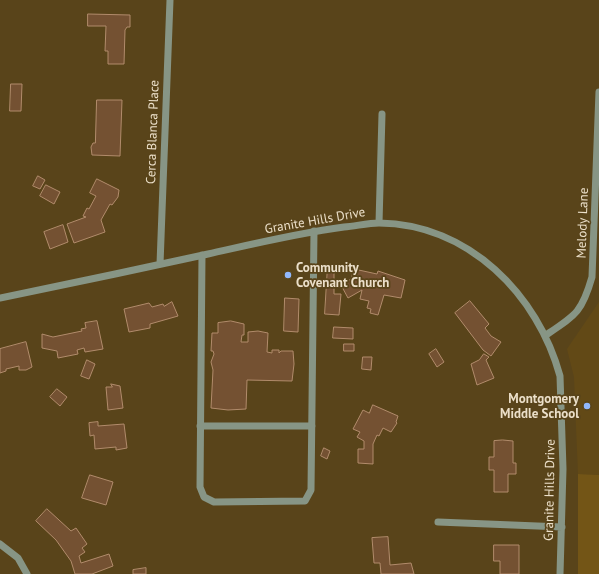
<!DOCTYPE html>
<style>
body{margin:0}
canvas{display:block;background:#59441a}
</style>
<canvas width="599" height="574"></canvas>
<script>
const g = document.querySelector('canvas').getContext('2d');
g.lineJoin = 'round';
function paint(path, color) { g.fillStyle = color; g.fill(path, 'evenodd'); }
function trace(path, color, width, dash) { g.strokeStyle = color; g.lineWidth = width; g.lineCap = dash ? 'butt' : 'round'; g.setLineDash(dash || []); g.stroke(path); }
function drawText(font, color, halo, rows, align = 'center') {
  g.font = font + ' "PT Sans",sans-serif'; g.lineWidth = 3.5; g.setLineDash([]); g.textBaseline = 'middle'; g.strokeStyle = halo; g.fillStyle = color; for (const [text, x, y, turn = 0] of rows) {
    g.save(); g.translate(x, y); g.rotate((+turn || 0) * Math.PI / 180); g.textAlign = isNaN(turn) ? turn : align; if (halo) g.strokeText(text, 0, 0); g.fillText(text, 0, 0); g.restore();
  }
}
const built = new Path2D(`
 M599 302V475L578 474 574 377 567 349Z`);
const green = new Path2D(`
 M578 474 599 475V574H578Z`);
const building = new Path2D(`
 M88 14 130 15V27H127L125 30 124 64H108V51H105L106 26H88Z
 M11 84H22L21 111H10Z
 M97 100H122L120 156 92 155 91 147 93 143H95Z
 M38 176 45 180 40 189 33 186Z
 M97 179 119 190 118 197 112 205 110 204 101 220 105 232 74 243 67 224 86 217 83 216 87 208 89 209 96 196 90 193Z
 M46 185 60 192 54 204 40 196Z
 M63 225 68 242 50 249 44 232Z
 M328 265H334V294H341L339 315 325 314Z
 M354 269 377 274 378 271 405 280 401 298 384 295 378 315 370 313 371 309 367 308 369 301 360 299 362 290 348 298 341 285 351 279Z
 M285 298 299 299 298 332 284 331Z
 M470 301 489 324 485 328 491 336 501 342 491 356 483 350 455 313Z
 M172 302 178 316 150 324V328L129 332 124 309 149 303 152 307 163 304 164 306Z
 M97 321 103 349 85 352 84 348 77 350 78 354 58 358 57 351 42 348V334L53 337 82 331 81 329 86 328 85 323Z
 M231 321 244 324V335H242L241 342H248V332L258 331 268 333 267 352 272 353V350H279V353L281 351H293L294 364 292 381 247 380 246 409 228 410 211 408 213 370 211 362 214 354 213 351H211L212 333H218V323Z
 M334 327 353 328V339L333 338Z
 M26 342 32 367 26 370H19V366L6 369V371L0 373V349Z
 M344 344H354V351H344Z
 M436 349 444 362 437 367 429 354Z
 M484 354 489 357 486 360 494 378 477 385 471 364 479 360Z
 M363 357H372L371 370 362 369Z
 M87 360 95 364 89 379 81 376Z
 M111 384 120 386 123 408 108 410 106 387H112Z
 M57 389 67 397 60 406 50 397Z
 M373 405 398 416 396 422 397 423 391 432 383 428 379 436 377 435 373 444V464L358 463V449H364V441L357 437 360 432 353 429 363 410 369 413Z
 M98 422V426L124 424 127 448 116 450V447L95 449 94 435 90 436 89 423Z
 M503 440 513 441V463H516V474H508V492H494V470H489V457H494V441Z
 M324 448 330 451 327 459 321 456Z
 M90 475 113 482 106 505 82 498Z
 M47 509 71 531 76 528 87 544 82 548 85 552 79 556 81 563 109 554 113 566 92 574H75L71 561 56 540 36 521Z
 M388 537 390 565 411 563 414 574H381L380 563H374L372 538Z
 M494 545H519V574H500V561H494Z
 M146 568V574H133V570Z`);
const minor = new Path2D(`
 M379 223 382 114
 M202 255 200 487 204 497 214 502 305 501 311 490 314 231
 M160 264 170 0
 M0 298C69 284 139 269 208 254 253 244 298 233 344 227 356 226 368 223 379 223 469 224 538 295 560 376L563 469 560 574
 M546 335C576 315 582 312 592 277L599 92
 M200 426H312
 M438 522 562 527
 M0 544 18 558 27 574`);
const markers = [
 [288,275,4,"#91b8fd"],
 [587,406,4,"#91b8fd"]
];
const streetNames = [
 ["Cerca Blanca Place",153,132,-88],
 ["Granite Hills Drive",315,221,-10],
 ["Melody Lane",583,223,-88],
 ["Granite Hills Drive",550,490,-89]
];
const poiNames = [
 ["Community",296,268],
 ["Covenant Church",296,283],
 ["Montgomery",579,399,"right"],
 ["Middle School",579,414,"right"]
];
paint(built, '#624916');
paint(green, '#735516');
paint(building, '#745132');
trace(building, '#b18b6b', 1);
trace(minor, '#879585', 7);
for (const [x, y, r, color] of markers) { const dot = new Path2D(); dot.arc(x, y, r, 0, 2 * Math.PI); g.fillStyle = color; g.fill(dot); trace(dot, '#59441a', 1.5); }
drawText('13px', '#ebdfc9', '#59441a', streetNames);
drawText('bold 13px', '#ebdfc9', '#59441a', poiNames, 'left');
</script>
